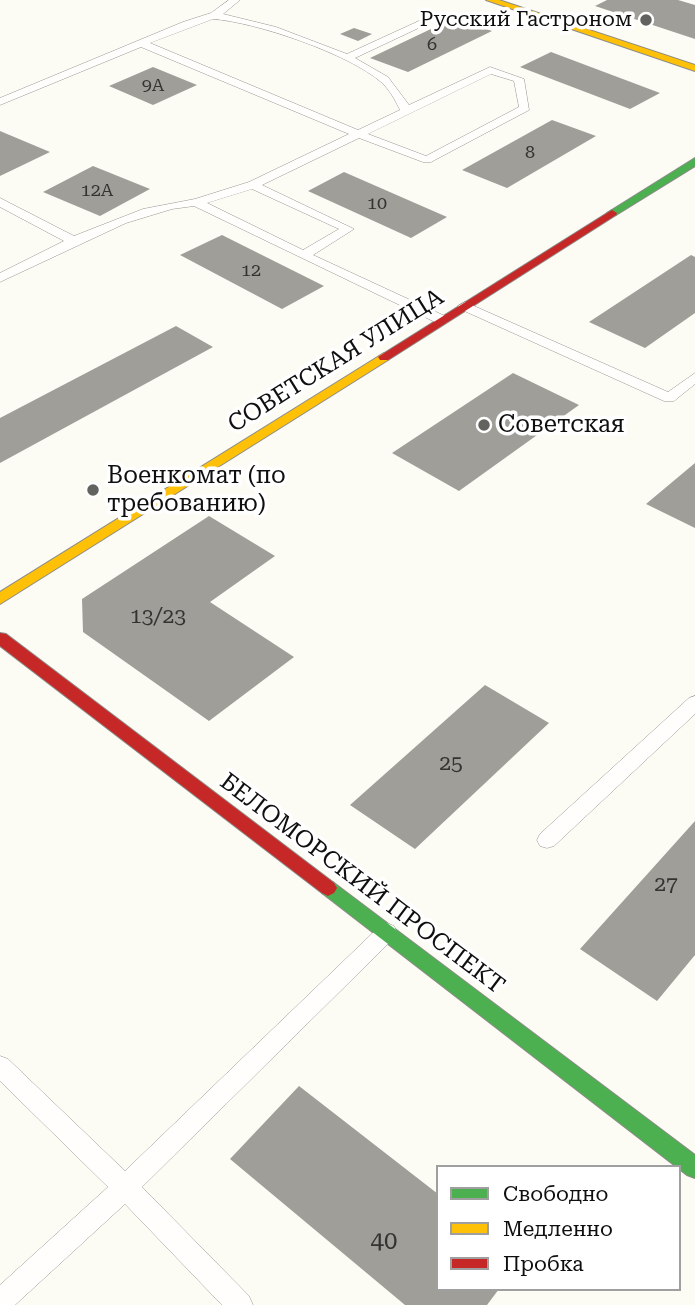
<!DOCTYPE html>
<meta charset="utf-8">
<style>
body{margin:0}
#map{position:relative;width:695px;height:1305px;overflow:hidden;background:#fcfbf4;font-family:"Roboto Serif",serif}
canvas{display:block}
.legend{position:absolute;left:436px;top:1165px;width:245px;height:126px;box-sizing:border-box;background:#fff;border:2px solid #9f9f9f;margin:0;padding:9px 12px;list-style:none;font-size:21px;color:#0f0f0f}
.legend li{display:flex;align-items:center;gap:14px;height:35px}
.legend b{width:35px;border:2px solid #9f9f9f}
</style>
<div id="map">
<canvas width="695" height="1305"></canvas>
<ul class="legend">
<li><b style="height:9px;background:#4caf50"></b>Свободно</li>
<li><b style="height:9px;background:#ffc107"></b>Медленно</li>
<li><b style="height:9px;background:#c62828"></b>Пробка</li>
</ul>
</div>
<script>
const g = document.querySelector('canvas').getContext('2d');
g.lineJoin = 'round';
function paint(path, color) { g.fillStyle = color; g.fill(path, 'evenodd'); }
function trace(path, color, width, dash) { g.strokeStyle = color; g.lineWidth = width; g.lineCap = dash ? 'butt' : 'round'; g.setLineDash(dash || []); g.stroke(path); }
function drawText(font, color, halo, rows, align = 'center') {
  g.font = font + ' "Roboto Serif",serif'; g.lineWidth = 7; g.setLineDash([]); g.textBaseline = 'middle'; g.strokeStyle = halo; g.fillStyle = color; for (const [text, x, y, turn = 0] of rows) {
    g.save(); g.translate(x, y); g.rotate((+turn || 0) * Math.PI / 180); g.textAlign = isNaN(turn) ? turn : align; if (halo) g.strokeText(text, 0, 0); g.fillText(text, 0, 0); g.restore();
  }
}
const building = new Path2D(`
 M607 0H678L695 5V39L595 6Z
 M454 18 492 31 408 72 370 58Z
 M354 28 372 34 358 41 340 34Z
 M551 52 660 93 630 109 520 67Z
 M153 67 197 85 153 105 109 86Z
 M552 120 596 136 507 188 462 170Z
 M0 131 50 152 0 176Z
 M93 166 150 189 100 216 43 192Z
 M344 172 447 217 411 238 308 191Z
 M222 235 324 286 282 309 180 255Z
 M691 255 695 257V313L645 348 589 322Z
 M176 326 213 347 0 463V418Z
 M513 373 579 405 459 491 392 453Z
 M695 463V528L646 504Z
 M209 516 275 556 210 602 294 657 209 721 83 632 82 599Z
 M485 685 549 723 415 849 350 805Z
 M695 821V955L657 1001 580 949Z
 M299 1086 438 1194V1289H499L487 1305H405L230 1159Z`);
const lane = new Path2D(`
 M229 0H240L223 14 276 27 347 54 421 20H427V24L355 58 388 77 409 105 490 67 524 79 529 110 431 162H423L359 138 262 185 354 229 313 255 447 317V323H437L194 206 172 209 126 223 0 282V273L64 241 0 207V198L74 236 143 209 195 199 249 182 349 134 141 47 0 105V98L183 22 211 13ZM213 19C256 22 349 54 381 82 390 90 395 100 400 110L358 130 150 43ZM491 74 514 81 519 107 426 156 368 134ZM252 189 339 229 303 250 207 203Z
 M465 302 668 392 695 373V384L674 401H664L460 309 458 306Z
 M695 696V714L554 846 547 848 540 846 537 840 540 834 689 698Z
 M387 923 394 926 397 932 394 938 142 1187 249 1296 253 1305H222L125 1204 15 1305H0V1285L108 1187 0 1081V1056L8 1059 125 1171 380 926Z`);
const fast = new Path2D(`
 M695 158V166L616 215 607 213Z
 M328 880 334 883 695 1155V1178L687 1175 322 893 319 888 322 883Z`);
const slow = new Path2D(`
 M486 0H499L695 65V71Z
 M384 353 390 357 388 360 0 604V592Z`);
const jam = new Path2D(`
 M612 210 617 213 616 215 388 360H380L378 357Z
 M0 633 6 634 334 883 337 888 334 893 328 896 322 893 0 646Z`);
const markers = [
 [646,20,7,"#62625f"],
 [484,425,7,"#62625f"],
 [93,490,7,"#62625f"]
];
const farNumbernames = [
 ["6",432,45],
 ["9А",153,86],
 ["8",530,153],
 ["12А",97,191],
 ["10",377,204],
 ["12",251,271]
];
const farPoinames = [
 ["Русский Гастроном",632,20]
];
const numberNames = [
 ["13/23",158,617],
 ["25",451,764],
 ["27",666,885]
];
const streetNames = [
 ["СОВЕТСКАЯ УЛИЦА",336,361,-32],
 ["БЕЛОМОРСКИЙ ПРОСПЕКТ",362,884,37]
];
const poiNames = [
 ["Советская",498,425],
 ["Военкомат (по",107,476],
 ["требованию)",107,504]
];
const nearNumbernames = [
 ["40",384,1242]
];
paint(building, '#a09e99');
trace(lane, '#969592', 1);
trace(fast, '#8c8c89', 2);
trace(slow, '#8c8c89', 2);
trace(jam, '#8c8c89', 2);
paint(lane, '#fffefd');
paint(fast, '#4caf50');
paint(slow, '#ffc107');
paint(jam, '#c62828');
for (const [x, y, r, color] of markers) { const dot = new Path2D(); dot.arc(x, y, r, 0, 2 * Math.PI); g.fillStyle = color; g.fill(dot); trace(dot, '#fff', 2.5); }
drawText('18px', '#333332', null, farNumbernames);
drawText('21px', '#0f0f0f', '#fff', farPoinames, 'right');
drawText('21px', '#333332', null, numberNames);
drawText('24px', '#0f0f0f', '#fff', streetNames);
drawText('24px', '#0f0f0f', '#fff', poiNames, 'left');
drawText('24px', '#333332', null, nearNumbernames);
</script>
